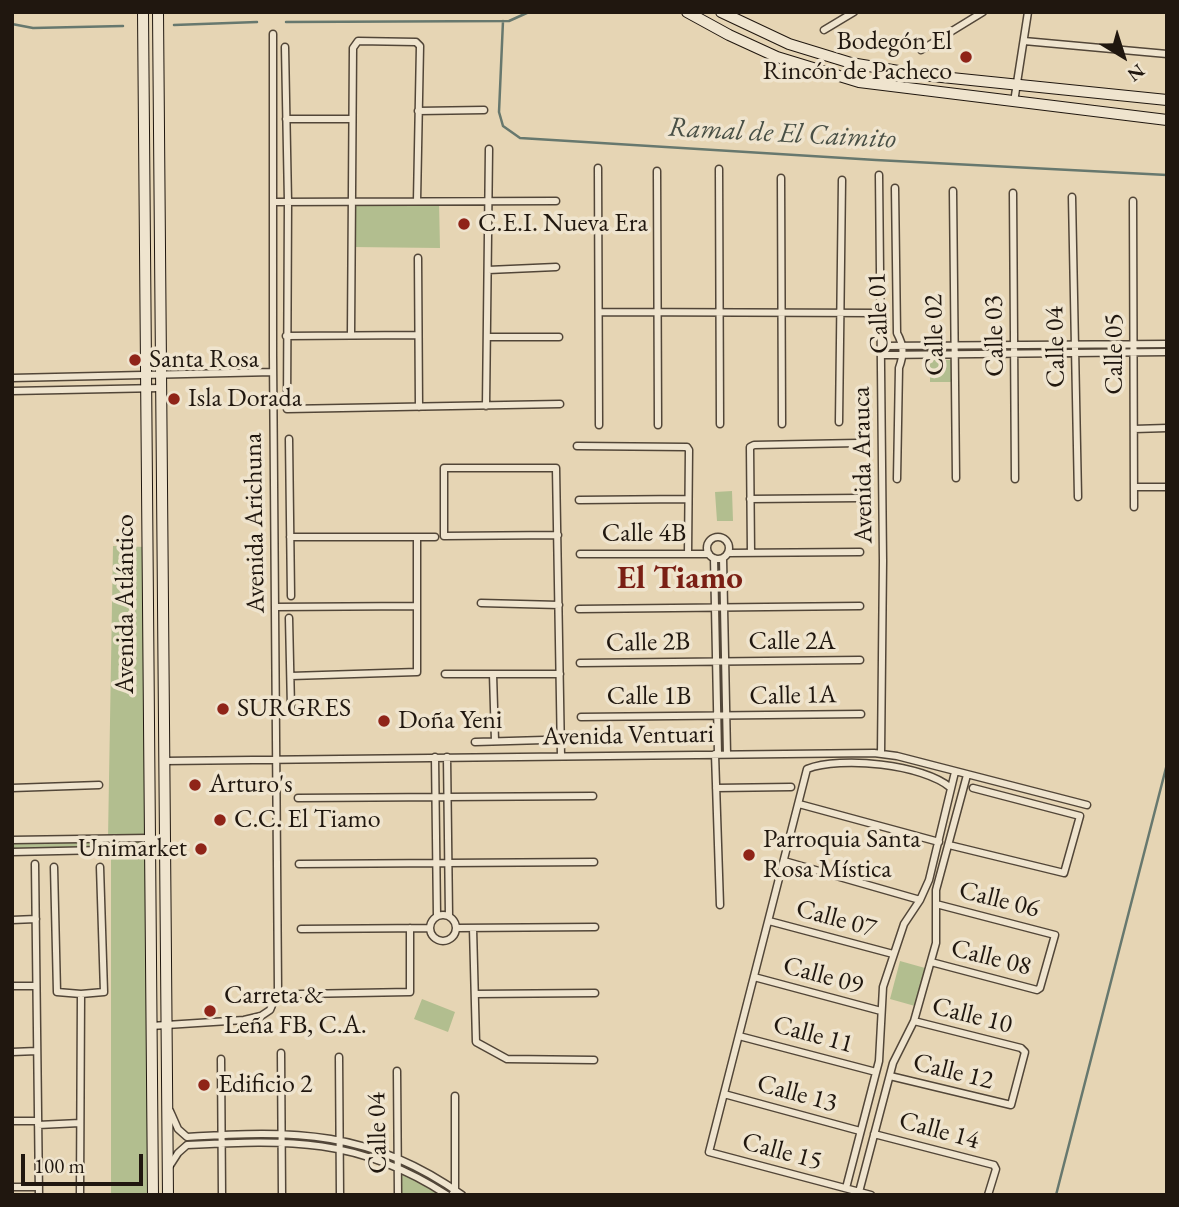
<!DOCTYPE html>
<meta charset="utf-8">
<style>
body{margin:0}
#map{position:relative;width:1179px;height:1207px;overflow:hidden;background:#e6d5b4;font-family:"EB Garamond",serif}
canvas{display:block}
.frame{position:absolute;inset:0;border:14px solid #20170f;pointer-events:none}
.north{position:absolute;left:1088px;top:21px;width:70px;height:70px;-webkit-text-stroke:5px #efe4ce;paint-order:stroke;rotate:142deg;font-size:19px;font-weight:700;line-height:28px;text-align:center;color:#20170f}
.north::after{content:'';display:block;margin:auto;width:24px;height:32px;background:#20170f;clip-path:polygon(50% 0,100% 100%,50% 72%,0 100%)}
.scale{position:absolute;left:21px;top:1154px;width:122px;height:32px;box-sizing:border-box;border:4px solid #20170f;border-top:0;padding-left:9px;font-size:21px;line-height:24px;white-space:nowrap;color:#20170f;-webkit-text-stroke:5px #efe4ce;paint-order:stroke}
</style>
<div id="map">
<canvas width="1179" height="1207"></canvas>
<div class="frame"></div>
<div class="north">N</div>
<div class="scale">100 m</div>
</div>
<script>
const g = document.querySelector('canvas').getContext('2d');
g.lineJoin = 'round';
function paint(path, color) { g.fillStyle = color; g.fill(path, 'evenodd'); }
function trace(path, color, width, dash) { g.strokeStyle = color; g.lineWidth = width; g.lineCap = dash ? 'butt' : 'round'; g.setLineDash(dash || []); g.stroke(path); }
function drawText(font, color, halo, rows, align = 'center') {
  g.font = font + ' "EB Garamond",serif'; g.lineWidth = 7; g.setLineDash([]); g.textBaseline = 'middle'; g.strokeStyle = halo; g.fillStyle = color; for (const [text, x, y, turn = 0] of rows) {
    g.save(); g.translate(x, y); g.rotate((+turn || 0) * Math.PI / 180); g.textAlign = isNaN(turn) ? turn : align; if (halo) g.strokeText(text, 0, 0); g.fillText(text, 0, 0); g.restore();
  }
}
const green = new Path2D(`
 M439 201 440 248 352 247V202Z
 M930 360H951V382H930Z
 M732 491 733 521H717L715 492Z
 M113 546 147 547 153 1195H111V850L12 852V840L108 838Z
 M900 961 925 968 915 1006 890 999Z
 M422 999 455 1012 448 1032 414 1019Z
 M398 1168 447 1195H398Z`);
const stream = new Path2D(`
 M503 21 499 112 503 126 520 138 876 160 1167 175
 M286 22 509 21 529 12
 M12 24 33 28 123 26
 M174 25 257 22
 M1056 1195 1167 764`);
const street = new Path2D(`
 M824 30 854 12
 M1024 41 1167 54
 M285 47 288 202 287 409 560 404
 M921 50 983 12
 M1014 102 1028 12
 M418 111 484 110
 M286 119H352
 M598 168 599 425
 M719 169 720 424
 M657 171 658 425
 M879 175 883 561 881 754
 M781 178 782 424
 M895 188 897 333C904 346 904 354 899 368L897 479
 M953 191 956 478
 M1013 193 1015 479
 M1072 197 1078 497
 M1133 201 1134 507
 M273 202 556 201
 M418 258 419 407
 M488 270 556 267
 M601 312 880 313
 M351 334 353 48 358 41 416 42 420 46 417 201
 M286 336 418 335
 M487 337H559
 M881 346 1167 344
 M881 355 1167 352
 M12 378 273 372
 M12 391 160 388
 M486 406 489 149
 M839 422 842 180
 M1134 429 1167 428
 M289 439 291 596
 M577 446 687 447 689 450 688 554
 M1135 487H1167
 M750 499 860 498
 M579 500 687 499
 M558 535 444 536V468H556L561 756
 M290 537H435
 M707 548a11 11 0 1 1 22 0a11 11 0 1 1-22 0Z
 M728 553 860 552
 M751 553 750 447 754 445 858 443
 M580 554H709
 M714 558 718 754
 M723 558 727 754
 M481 603 559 605
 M275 607 417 606
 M579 609 860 606
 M289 618 291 708
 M580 663 860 660
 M445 674H560
 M493 674 495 741
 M291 676 417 672V537
 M581 717 861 714
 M475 742 544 740
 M715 754 720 905
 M435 757 437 916
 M447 757 449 916
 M164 761 874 753 897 756 1087 805
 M12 788 99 785
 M716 788 791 787
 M298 798 593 796
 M799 804 939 842
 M12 840 149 838
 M949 845 1064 873 1080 816 973 788
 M12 852 150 849
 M784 861 920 900
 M35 864 39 1195
 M299 864 594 862
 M54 867 57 992 81 994
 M430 928a13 13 0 1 1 26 0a13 13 0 1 1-26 0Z
 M12 920 36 919
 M769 921 893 954
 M457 928 595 927
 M473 928 476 1042 507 1059 594 1060
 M301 929 430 928
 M931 962 1037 990 1040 988 1055 935 936 904
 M754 977 881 1011
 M12 986H36
 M300 994 410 992V928
 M475 994 595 993
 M151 1026 244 1020 261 1016 270 1010 278 991 273 356V34
 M739 1036 876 1072
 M12 1052 37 1051
 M281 1053 282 1195
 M339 1057 340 1195
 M221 1059 222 1195
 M397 1071 398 1195
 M890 1076 1011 1105 1025 1052 1021 1048 914 1021
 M724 1094 860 1131
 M170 1111 178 1129 187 1137C294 1130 371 1130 462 1195
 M12 1121H38
 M38 1125 80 1123
 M874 1134 994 1165 996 1169 988 1195
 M169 1167 178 1153 187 1145C289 1140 358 1137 447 1195
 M12 1187H39
 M846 1188 879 1061 883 987 904 924 920 900 929 880 955 772
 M859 1192 893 1063 914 1021 936 943V890L967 775
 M80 1195 81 994 104 992 100 867
 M452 1195 455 1190V1096
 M871 1195 709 1152 807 769C841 756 923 764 951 788`);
const secondary = new Path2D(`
 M143 12 153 1195
 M158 12 168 1195
 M687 12 729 35 777 57 859 82 1167 120
 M721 12 789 44 851 63 922 75 1167 100`);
const markers = [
 [966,57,7,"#8f2418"],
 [464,224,7,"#8f2418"],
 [135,360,7,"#8f2418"],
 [174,399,7,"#8f2418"],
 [223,709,7,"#8f2418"],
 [384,721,7,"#8f2418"],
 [195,785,7,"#8f2418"],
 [220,820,7,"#8f2418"],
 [201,849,7,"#8f2418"],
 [749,855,7,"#8f2418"],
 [210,1011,7,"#8f2418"],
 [204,1085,7,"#8f2418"]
];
const poiNames = [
 ["Bodegón El",952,42,"right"],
 ["Rincón de Pacheco",952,72,"right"],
 ["C.E.I. Nueva Era",478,224],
 ["Santa Rosa",149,360],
 ["Isla Dorada",188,399],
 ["SURGRES",237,709],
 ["Doña Yeni",398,721],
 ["Arturo's",209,785],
 ["C.C. El Tiamo",234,820],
 ["Parroquia Santa",763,840],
 ["Rosa Mística",763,870],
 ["Unimarket",187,849,"right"],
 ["Carreta &",224,996],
 ["Leña FB, C.A.",224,1026],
 ["Edificio 2",218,1085]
];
const streetNames = [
 ["Calle 01",879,313,-92],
 ["Calle 02",935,335,-91],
 ["Calle 03",995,336,-91],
 ["Calle 04",1056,347,-91],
 ["Calle 05",1115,354,-90],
 ["Avenida Arauca",863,465,-91],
 ["Avenida Arichuna",255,523,-91],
 ["Calle 4B",644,534],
 ["Avenida Atlántico",126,604,-90],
 ["Calle 2A",792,642],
 ["Calle 2B",648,643,-1],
 ["Calle 1A",793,696,-1],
 ["Calle 1B",649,697],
 ["Avenida Ventuari",628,736,-1],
 ["Calle 06",999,900,14],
 ["Calle 07",836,919,15],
 ["Calle 08",991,958,14],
 ["Calle 09",823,976,15],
 ["Calle 10",972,1016,14],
 ["Calle 11",813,1035,15],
 ["Calle 12",953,1072,14],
 ["Calle 13",797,1094,15],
 ["Calle 14",939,1131,15],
 ["Calle 04",378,1133,-91],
 ["Calle 15",782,1152,15]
];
const waterNames = [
 ["Ramal de El Caimito",782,134,3]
];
const districtNames = [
 ["El Tiamo",680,579]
];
paint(green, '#b2be8f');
trace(stream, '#67786e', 2.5);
trace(street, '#524638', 9);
trace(secondary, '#20170f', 12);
trace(street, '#efe4ce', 6);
trace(secondary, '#efe4ce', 10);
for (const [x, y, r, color] of markers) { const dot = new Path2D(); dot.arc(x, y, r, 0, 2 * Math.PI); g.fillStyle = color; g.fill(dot); trace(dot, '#efe4ce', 2.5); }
drawText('26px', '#20170f', '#efe4ce', poiNames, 'left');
drawText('26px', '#20170f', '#efe4ce', streetNames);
drawText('italic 28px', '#495046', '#efe4ce', waterNames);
drawText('bold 33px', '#7a1f14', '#efe4ce', districtNames);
</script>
